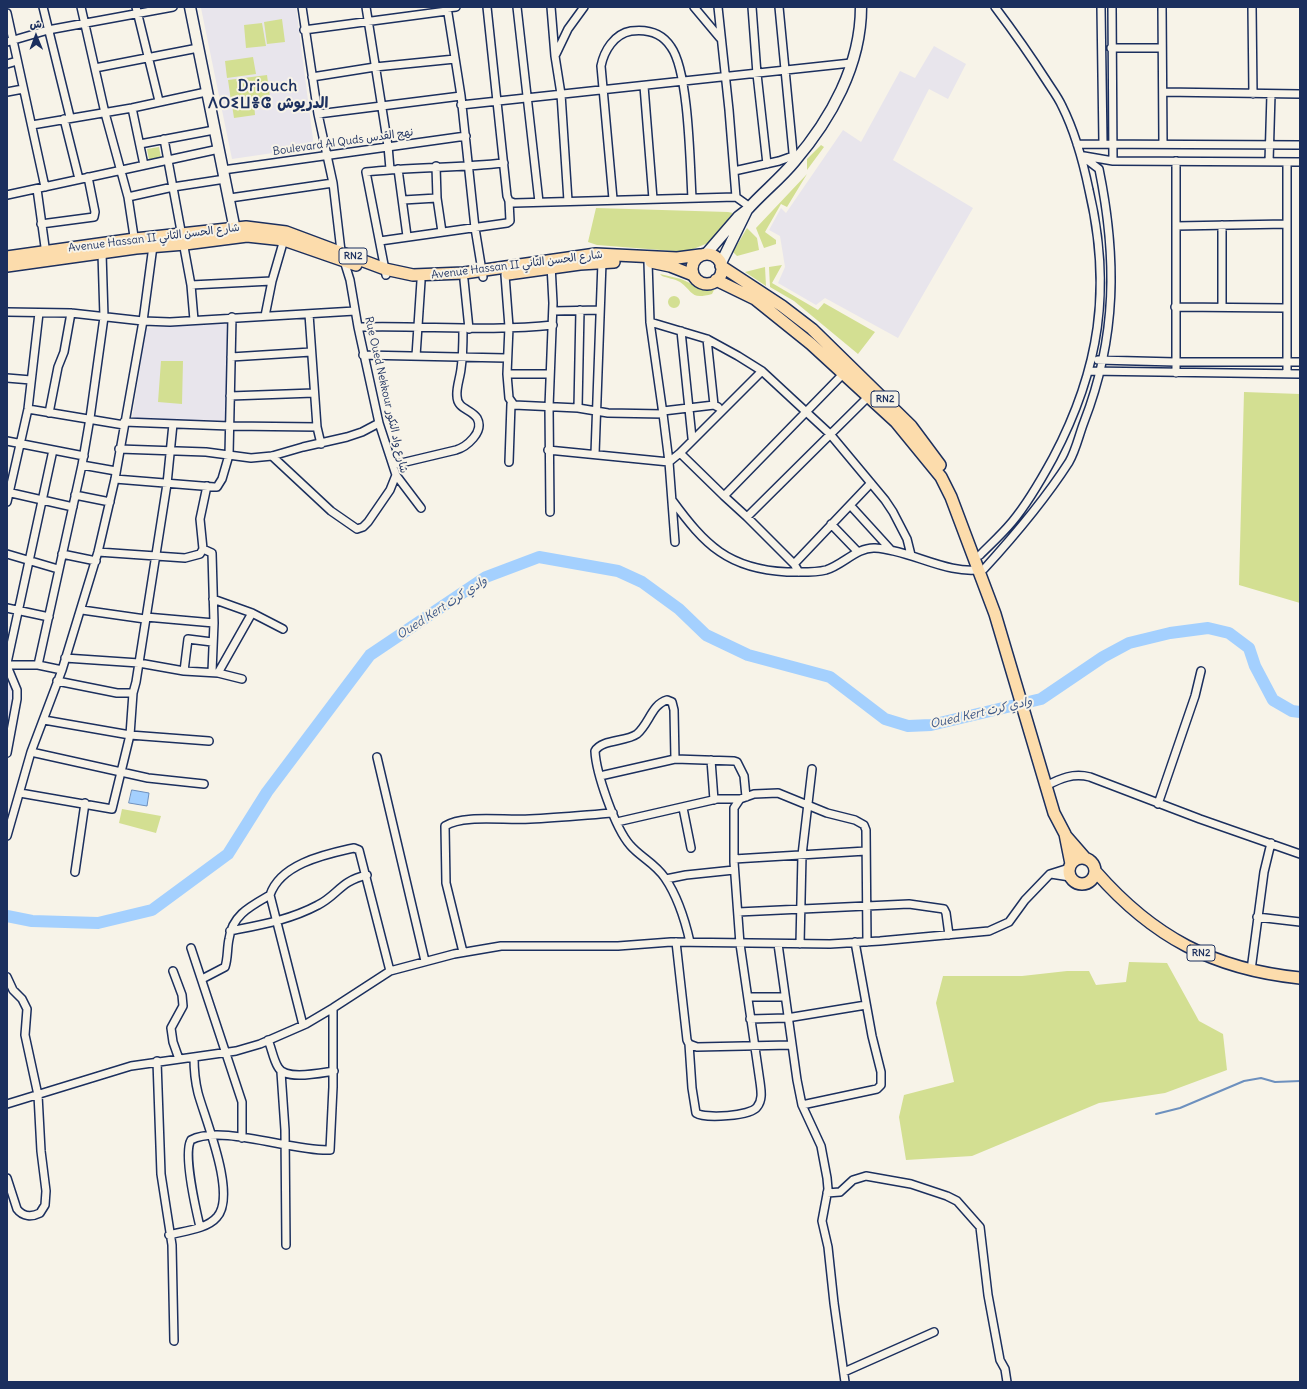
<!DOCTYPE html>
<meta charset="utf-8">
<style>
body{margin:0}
#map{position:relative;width:1307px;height:1389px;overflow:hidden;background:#f7f3e8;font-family:Delius,"Playpen Sans Arabic",sans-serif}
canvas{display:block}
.frame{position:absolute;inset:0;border:8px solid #1b2f5e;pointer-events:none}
.north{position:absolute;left:16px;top:16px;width:40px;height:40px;-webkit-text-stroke:3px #f7f3e8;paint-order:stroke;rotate:359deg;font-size:11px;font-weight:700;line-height:16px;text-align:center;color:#1b2f5e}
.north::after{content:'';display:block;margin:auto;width:14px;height:18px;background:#1b2f5e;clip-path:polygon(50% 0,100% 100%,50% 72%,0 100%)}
</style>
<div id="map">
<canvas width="1307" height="1389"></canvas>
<div class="frame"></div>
<div class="north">ش</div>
</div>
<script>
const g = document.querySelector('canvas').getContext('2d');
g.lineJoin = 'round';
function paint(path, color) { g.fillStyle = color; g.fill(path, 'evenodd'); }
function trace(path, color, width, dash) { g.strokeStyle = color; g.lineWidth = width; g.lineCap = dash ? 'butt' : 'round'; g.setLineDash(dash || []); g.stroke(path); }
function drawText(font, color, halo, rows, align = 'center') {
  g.font = font + ' Delius,"Playpen Sans Arabic","Noto Sans Tifinagh",sans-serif'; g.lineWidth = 4; g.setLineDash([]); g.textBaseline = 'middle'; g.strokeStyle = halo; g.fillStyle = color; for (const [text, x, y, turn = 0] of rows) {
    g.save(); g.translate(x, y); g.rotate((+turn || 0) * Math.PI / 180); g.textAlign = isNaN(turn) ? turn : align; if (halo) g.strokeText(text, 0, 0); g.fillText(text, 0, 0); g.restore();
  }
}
const built = new Path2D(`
 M207 7H296L314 147 232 159 201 8Z
 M934 46 966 64 948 99 929 89 893 160 973 208 898 338 825 298 816 305 778 283 785 267 780 236 769 230 781 208 786 213 843 130 861 142 900 71 915 78Z
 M228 322 225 423 132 419 146 328Z
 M7 681 14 692 13 706 7 732Z`);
const green = new Path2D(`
 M282 19 285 42 267 44 264 22Z
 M262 23 266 46 246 48 244 25Z
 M253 57 256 74 227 78 225 61Z
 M267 75 270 97 231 101 228 80Z
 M254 102 255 115 234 118 232 105Z
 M821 145 824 147 807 170V159Z
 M159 147 161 158 149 160 147 149Z
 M807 174 787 207 781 204 765 232 776 240V244L764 248 756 228Z
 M596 208 728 212 733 213 708 243 686 252 597 245 588 242Z
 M747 228 757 238 759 250 737 256 733 252Z
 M782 265 772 283 818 310 824 303 875 332 858 354 794 301 770 287 769 267Z
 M765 267 766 286 745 272Z
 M660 274 681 279 705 290H714L712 294C690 300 694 292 680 282 675 279 667 278 662 276Z
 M668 302a6 6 0 1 1 12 0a6 6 0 1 1-12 0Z
 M161 361H183L182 404 158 402Z
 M1244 392 1300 394V603L1239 585Z
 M122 809 161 816 156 833 119 823Z
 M1129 962 1167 963 1199 1021 1223 1034 1227 1070 1165 1093 1099 1103 972 1156 906 1160 899 1117 904 1095 954 1082 936 1003 943 976H1022L1067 971H1089L1096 985 1126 982Z`);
const water = new Path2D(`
 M132 790 149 793 147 806 129 803Z`);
const stream = new Path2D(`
 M1156 1114 1180 1108 1244 1081 1261 1078 1275 1082 1300 1081`);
const river = new Path2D(`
 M7 916 32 921 98 923 152 910 228 854 267 792 370 655 486 577 539 557 618 571 642 582 679 609 706 635 748 655 830 677 885 719 908 726 931 725 1041 699 1103 657 1129 643 1170 633 1208 628 1229 633 1249 648 1255 666 1273 700 1292 711 1300 712`);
const street = new Path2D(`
 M43 7 70 117
 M81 7 105 113 128 197 135 243
 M136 7 159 101
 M366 7 388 146 390 169
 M447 7 461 96 475 228 483 277
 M487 7 507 196 509 201 514 203 736 197 750 207
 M517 7 539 202
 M551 7 555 56 561 94 568 201
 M694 7 720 38
 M718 7 729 110 736 197
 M752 7 757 74 767 164
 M779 7 794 163
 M1101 7 1103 143
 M1112 7 1113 161
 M1162 7 1163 144
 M1252 7 1253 94
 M447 8 456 7
 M7 13 45 187
 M304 30 447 11
 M7 42 48 30 173 7
 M1111 48H1162
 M556 54 568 29 584 7
 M7 64 17 61
 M95 68 198 48
 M312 77 375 67 455 59
 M644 86 653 199
 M7 92 23 89
 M1163 92 1300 94
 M461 105 851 63
 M132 108 144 165
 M318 114 461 96
 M64 119 79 179
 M32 125 132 108 206 92
 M164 139 191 285 194 320
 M140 144 214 130
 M1077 144 1300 145
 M1084 156 1113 161 1300 162
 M1269 162 1271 94
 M398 169 407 236
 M223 170 466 136
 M734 171 779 161 793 156
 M37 189 46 254
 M7 195 219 149
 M128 197 173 187 225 179
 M230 198 333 183
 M437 198 442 232
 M613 199 601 66C604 51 614 34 631 31 647 29 662 33 671 47 689 72 690 165 692 198
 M403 200 437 198 436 166
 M41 224 94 217 95 212 88 177
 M1176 226 1287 224
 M380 241 507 223 510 221 509 201
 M648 262 650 322 663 414
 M386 275 366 172C412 167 458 168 504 163
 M505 275 509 327 507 374H549
 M464 280 469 329
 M191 285 272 281
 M1175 307 1286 308
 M1222 307V225
 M553 311 600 310
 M7 312 71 313 143 321 170 322 355 311
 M309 314 317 427
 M265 316 272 281 285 236
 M650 322 707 339 738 356 762 371 830 434 885 500 893 512 907 539 911 555
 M358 327C423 325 488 332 553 325
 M681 331 692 438
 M707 339 714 405
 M363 355 506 358
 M416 356 421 281
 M231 357 311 352
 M1098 360 1175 362H1300
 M1089 371 1300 374
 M1176 373V161
 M507 374 509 398 514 405 578 408 608 413 663 414 669 462 675 542
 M1287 374V162
 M7 378 31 380
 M230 396 314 393
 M578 408 580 310
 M28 409 124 425
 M663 411 714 405 718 407
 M49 413 58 367 64 352 71 313
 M124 422 230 426 317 427 321 444
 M7 441 84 456
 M119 449 206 452 251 458 272 456 303 447 347 437 362 432 379 423
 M548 450 669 462 680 453 724 496 844 373
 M680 453 762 371
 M595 454 602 262
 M272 456 331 511 357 529 363 527 368 522 390 490 396 475 379 423 358 327 350 280 341 251 333 183 318 114 302 7
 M509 462 511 404
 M82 465 116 471
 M393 465 456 450C466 447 485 432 477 418 471 409 457 409 457 396 456 388 460 378 461 369 463 356 463 342 463 329
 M396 475 421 508
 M115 479 214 487H217L222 479 229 455 232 317
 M7 492 73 507
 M75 495 110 502
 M724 496 747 517
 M672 500C705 545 728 569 787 572 800 572 814 573 826 570 843 565 857 547 875 548 912 550 947 576 984 569 1015 535 1044 501 1069 462 1076 450 1079 435 1084 422 1117 337 1117 257 1099 169L1082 156
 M7 502 28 409 39 313
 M850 505 891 550
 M550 512 549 407 553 303 551 265
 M831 524 858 552
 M203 549 212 553 214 623 212 672
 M98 552 185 558 200 554 203 549 200 519 207 486
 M7 554 58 569
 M62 554 96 561
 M980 555C991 544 1002 534 1012 522 1028 503 1041 480 1053 458 1100 369 1112 288 1089 190 1083 161 1075 132 1062 106 1058 97 1051 88 1046 80 1030 55 1013 31 995 7
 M794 564 871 483
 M799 572 794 564 747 517 869 396
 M213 599 252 613 283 629
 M7 608 49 617
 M82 610 145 619
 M146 617 214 623
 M65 658 139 663 184 671 218 673 242 679
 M7 663 53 450
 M7 665H38L62 670
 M38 665 82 465 90 418 104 317 102 253
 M7 666 17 690V699L7 753
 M184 671 188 639 212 642
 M218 673 252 613
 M57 681 117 693H133
 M44 720 130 735 209 741
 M31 752 148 778 204 784
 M377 757 425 961
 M675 759 674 710 672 702 667 700C652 704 649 724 637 734 626 742 602 739 595 751 596 773 615 828 630 845 640 857 655 863 665 878 678 897 685 920 690 942
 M711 760 714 800
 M600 776 675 759 734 761 737 762 744 776 746 797
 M1046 786C1061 778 1073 773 1090 777L1200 819 1300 854
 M20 793 112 809 130 735 133 693 136 682 167 484 173 424
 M1158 804 1195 696 1201 671
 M683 808 691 848
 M617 822 717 799H740
 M7 836 31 752 62 670 98 552 115 479 143 321 153 246
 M734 859 866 851
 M75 872 85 803
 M1051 874 1070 877
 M666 879 686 875 734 870
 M738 912 909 904 944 909 946 913 949 935
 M1257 917 1300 922
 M230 931C260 925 290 920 318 905 338 895 340 881 367 875
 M676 942 687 1040 689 1044 697 1047 791 1045
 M778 944 797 1080 802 1105 821 1146 827 1178 828 1189 822 1221 828 1247 834 1303 845 1382
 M800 944 802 855 812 769
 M191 948 242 1102V1138
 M463 952 446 883 445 826C464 814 507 821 530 819 558 818 586 815 613 813
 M1251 970 1264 872 1271 843
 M173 971 182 995 183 1006 171 1028 173 1042 179 1059
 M7 977 13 990 22 999 27 1009 25 1035 38 1095 41 1151 46 1191 45 1205 40 1213C32 1217 23 1217 17 1209L7 1178
 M202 979 225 967C228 958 227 948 229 939 232 915 251 906 270 895
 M748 997H785
 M750 1019 787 1018 866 1005
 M303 1025 270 895C280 865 322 855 349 849L354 848 359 850 390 971
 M268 1040C272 1049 273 1059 278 1067 285 1081 320 1073 334 1071
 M689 1044 692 1088 696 1113C705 1119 751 1116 757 1107 763 1100 761 1090 760 1082L740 944 734 862V808L740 799 754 794 778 793 827 813 855 820 864 825 866 830 867 942
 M157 1061 161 1174 172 1245 174 1341
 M281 1072 285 1130 286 1245
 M7 1104 131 1066 236 1051 260 1044 306 1024 333 1008 390 971 454 954 501 946H618L671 942 830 944 880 941 989 931 1009 922 1025 900 1050 874 1069 868
 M802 1105 877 1089 881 1085V1072L872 1036 855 942
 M827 1193 840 1192 853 1180 866 1176 911 1184 947 1196 957 1201 980 1227 988 1295 1000 1360 1005 1369 1007 1382
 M200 1227C196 1210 183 1153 191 1140 221 1124 294 1152 330 1150L333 1087V1008
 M169 1235C184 1231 207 1229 217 1217 237 1195 205 1119 198 1093 195 1081 194 1069 194 1057
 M844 1372 934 1332`);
const secondary = new Path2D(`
 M190 7 236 235
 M706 254 738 217 747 210C762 193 780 179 794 162 831 119 861 65 861 7
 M721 263 747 210`);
const primary = new Path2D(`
 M692 269a15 15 0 1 1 30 0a15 15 0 1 1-30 0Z
 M7 257 135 239 246 227 286 232 385 269 413 275 464 273 596 254 677 258 700 255
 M651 262 670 266 693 275
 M7 266 136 248 185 244 247 236 284 240 356 265
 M721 266 782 306 812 329 911 426 940 465
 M508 274 580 264 614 262
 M716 280 755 299 811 344 896 422 941 477 951 497 995 614 1054 813 1065 834 1071 864
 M1066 836 1086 859
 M1069 871a13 13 0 1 1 26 0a13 13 0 1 1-26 0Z
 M1096 872C1153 937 1213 969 1300 978`);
const shields = [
 [353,256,28],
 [885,399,28],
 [1201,953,28]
];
const shieldNames = [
 ["RN2",353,256],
 ["RN2",885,399],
 ["RN2",1201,953]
];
const streetNames = [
 ["Boulevard Al Quds نهج القدس",343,142,-8],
 ["Avenue Hassan II شارع الحسن الثاني",154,238,-7],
 ["Avenue Hassan II شارع الحسن الثاني",517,265,-7],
 ["Rue Oued Nekkour شارع واد النکور",386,395,77]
];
const waterNames = [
 ["Oued Kert وادي كرت",442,608,-33],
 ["Oued Kert وادي كرت",981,713,-13]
];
const districtNames = [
 ["Driouch",268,87],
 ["ⴷⵔⵉⵡⴻⵛ الدريوش",268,104]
];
paint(built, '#e8e5ec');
paint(green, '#d3df92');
paint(water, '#a4d0fe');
trace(water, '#6d90be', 1);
trace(stream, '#6d90be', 2);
trace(river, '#a4d0fe', 12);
trace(street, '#1b2f5e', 10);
trace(secondary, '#1b2f5e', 13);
trace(primary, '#1b2f5e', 14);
trace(street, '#f7f3e8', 7);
trace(secondary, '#f7f3e8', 10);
trace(primary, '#fcdcac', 11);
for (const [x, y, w] of shields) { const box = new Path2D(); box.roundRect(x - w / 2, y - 8, w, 16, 3); g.fillStyle = '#f7f3e8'; g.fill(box); trace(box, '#1b2f5e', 1); }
drawText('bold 10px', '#1b2f5e', null, shieldNames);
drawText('11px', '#1b2f5e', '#f7f3e8', streetNames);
drawText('italic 12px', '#3d5786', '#f7f3e8', waterNames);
g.letterSpacing = '1px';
drawText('bold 15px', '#1b2f5e', '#f7f3e8', districtNames);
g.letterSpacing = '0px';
</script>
